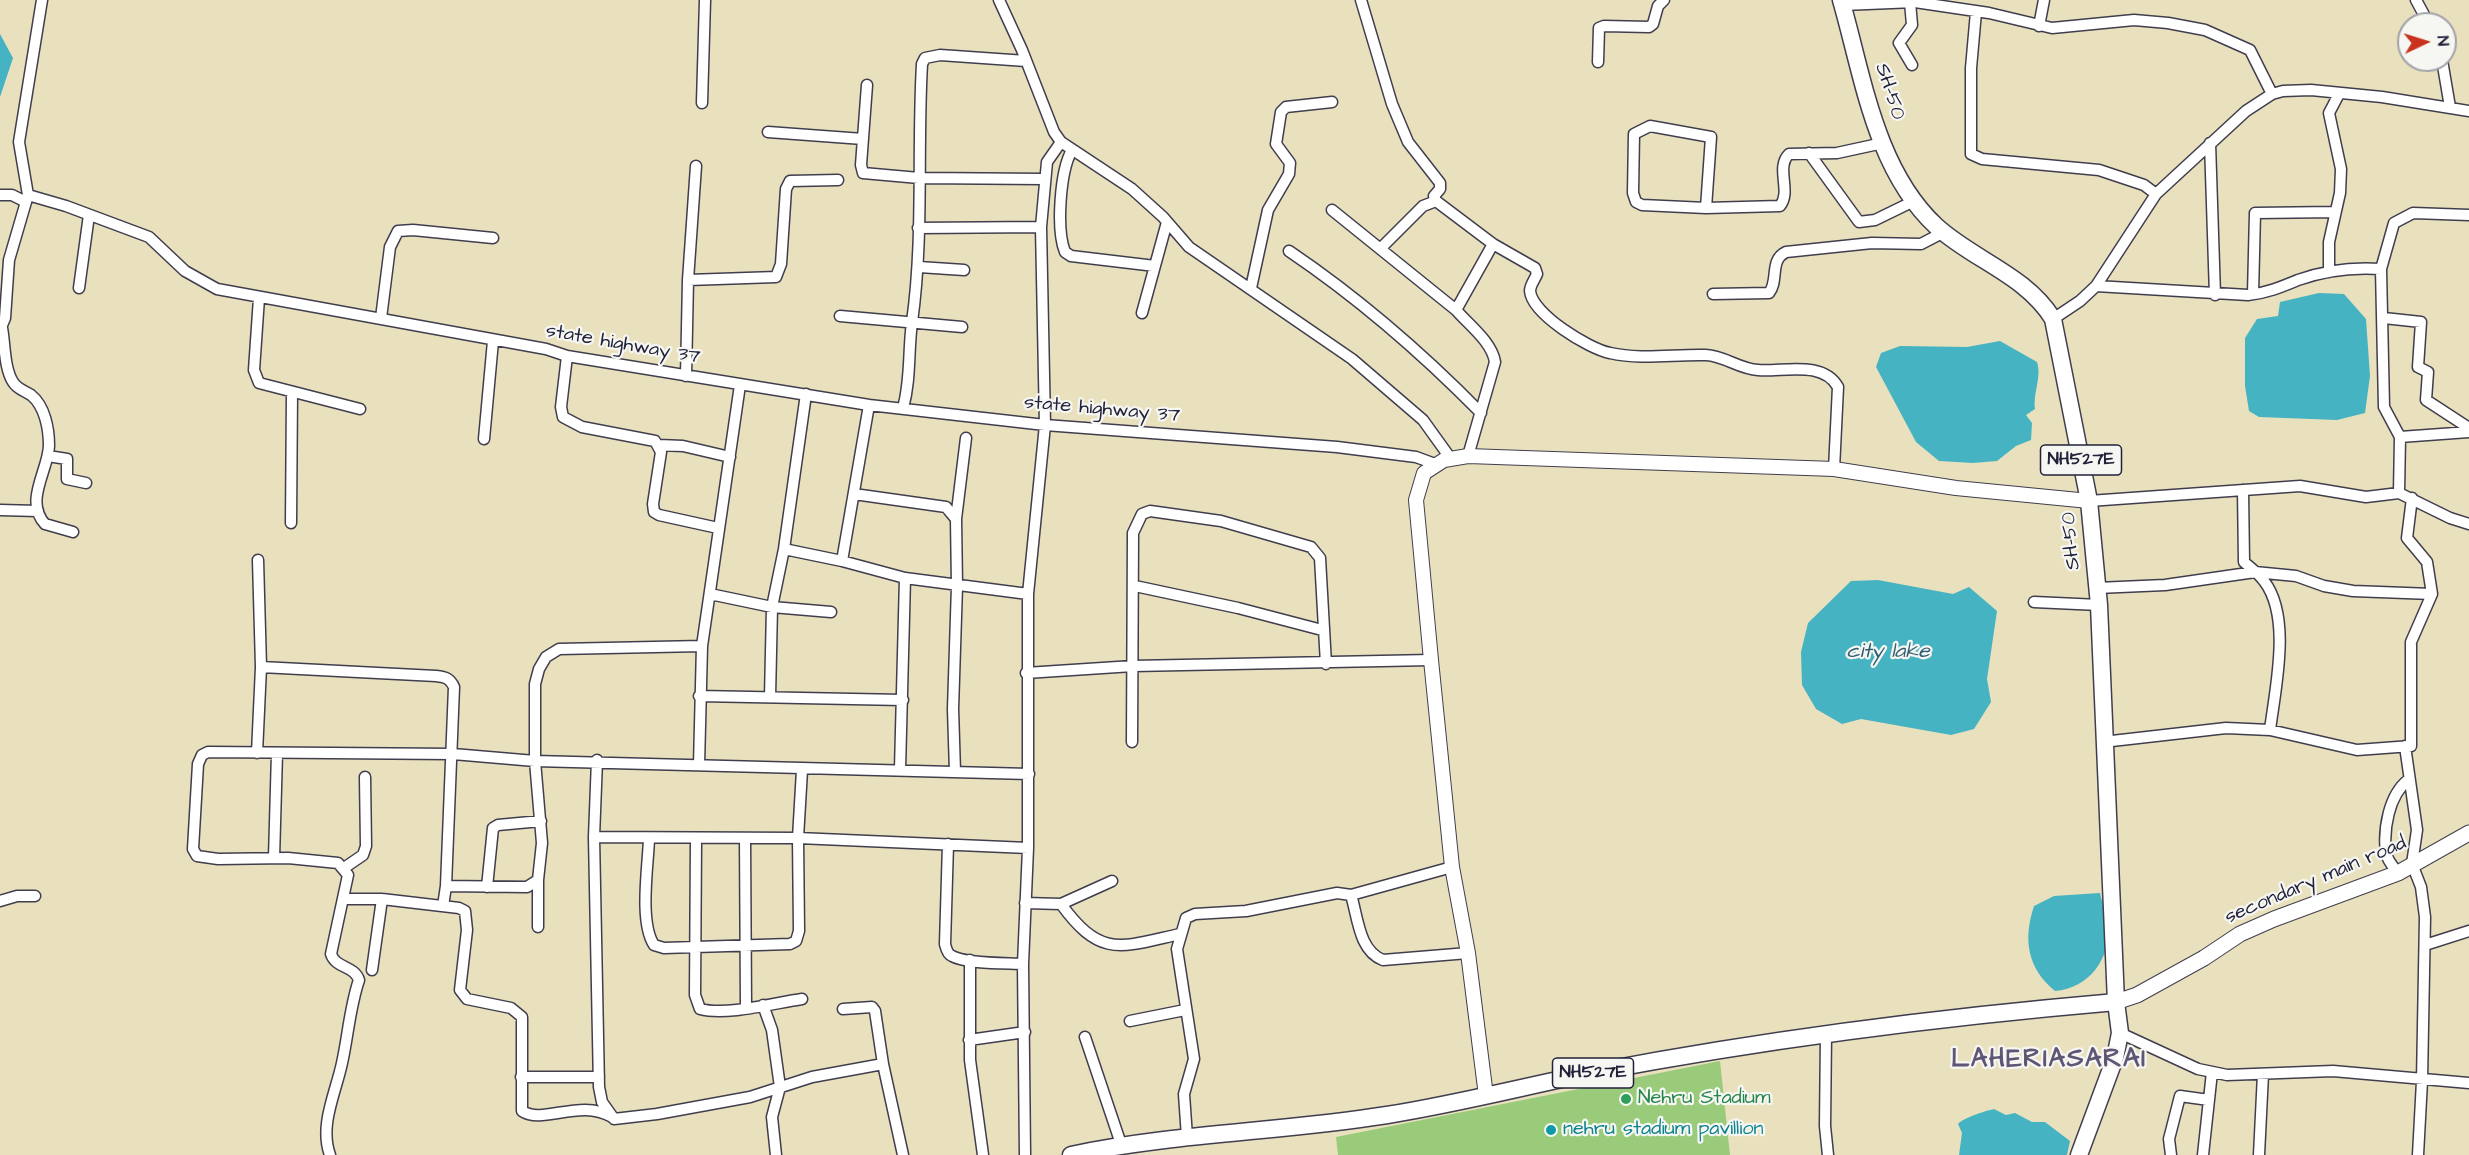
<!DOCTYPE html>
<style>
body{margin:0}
#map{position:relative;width:2469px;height:1155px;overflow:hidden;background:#e9e0bd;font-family:"Architects Daughter",sans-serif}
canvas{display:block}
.north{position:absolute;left:2397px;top:12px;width:60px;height:60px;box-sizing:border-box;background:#f6f6f2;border:2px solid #a1a1a9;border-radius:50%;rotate:86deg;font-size:16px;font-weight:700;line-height:24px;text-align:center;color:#22223b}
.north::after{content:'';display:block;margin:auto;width:21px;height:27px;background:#c8321e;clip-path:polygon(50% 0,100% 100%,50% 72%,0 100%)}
</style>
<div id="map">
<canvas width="2469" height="1155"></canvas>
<div class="north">N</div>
</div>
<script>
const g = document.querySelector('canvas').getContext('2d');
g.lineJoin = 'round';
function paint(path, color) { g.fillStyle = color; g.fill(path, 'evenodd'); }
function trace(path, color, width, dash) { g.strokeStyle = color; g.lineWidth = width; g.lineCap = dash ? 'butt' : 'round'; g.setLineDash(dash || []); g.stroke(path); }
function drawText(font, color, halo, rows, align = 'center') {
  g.font = font + ' "Architects Daughter",sans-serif'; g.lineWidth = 4.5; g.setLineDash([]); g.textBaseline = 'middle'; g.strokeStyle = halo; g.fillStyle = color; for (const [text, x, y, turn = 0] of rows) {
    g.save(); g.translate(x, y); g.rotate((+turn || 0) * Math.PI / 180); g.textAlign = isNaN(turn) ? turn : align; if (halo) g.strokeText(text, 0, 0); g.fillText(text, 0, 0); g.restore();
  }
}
const green = new Path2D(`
 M1720 1061 1730 1155H1338L1336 1137Z`);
const water = new Path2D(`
 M0 34 13 58 0 97Z
 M2319 293 2344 294 2366 319 2370 376 2365 413 2337 420 2259 417 2249 411 2245 386V338L2257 319 2278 316 2280 302Z
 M2000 341 2037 362C2042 377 2033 392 2035 409L2026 415 2032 423 2031 440 2016 446 1997 461 1973 463 1939 461 1916 442 1876 367 1881 353 1900 346 1967 347Z
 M1878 580 1953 594 1969 587 1997 611 1987 679 1991 702 1974 729 1951 735 1861 719 1842 724 1816 709 1802 685 1801 652 1808 623 1851 581Z
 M2100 893C2102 904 2108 915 2108 925 2111 959 2089 988 2055 991 2027 968 2023 939 2034 906L2054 896Z
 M1994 1109 2006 1115 2015 1113 2032 1122H2045L2070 1141 2067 1155H1959L1962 1133 1958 1124C1963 1118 1985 1111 1994 1109Z`);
const minor = new Path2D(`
 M42 0 19 142 28 195 66 206 149 237 185 271 217 289 546 349 567 356 869 405 1045 425 1337 447 1416 457 1435 464
 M999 0 1022 50 1054 132 1061 142 1132 189 1163 217 1189 247 1352 359 1423 420 1451 459
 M1361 0 1392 104 1408 142 1440 183V189L1434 196 1436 201 1493 244 1535 268 1537 274C1535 279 1530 285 1530 291 1532 314 1589 349 1610 353 1642 360 1674 354 1706 355 1725 356 1739 369 1758 370 1783 372 1823 360 1838 387L1834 469
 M2416 0 2429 24
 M1910 2 1912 25 1899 43 1912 65
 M1843 5 1915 2 1989 13 2052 28 2134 20 2168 23 2205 30 2250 50 2272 94
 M1976 12 1971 68V154L1982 159 2099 170 2144 185 2156 194
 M2039 26 2044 0
 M2442 60 2450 107
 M1598 62 1599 28 1604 26 1649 27 1653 24 1658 6 1664 0
 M867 85 861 165 863 173 919 178 1044 179
 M702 103 705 0
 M768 132 863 139
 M2210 143 2215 295
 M1072 150C1060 171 1056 229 1065 252L1071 256 1155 266
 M1809 153 1859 222 1875 220 1914 201
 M0 195H12L24 201
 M1706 208 1642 205 1636 202 1633 193 1634 134 1650 126 1711 137 1706 208 1780 206C1792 191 1775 168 1789 154L1837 153 1883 143
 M1332 210 1456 310
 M918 228 1041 227
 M1381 248 1423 206 1436 201
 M1289 251C1360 299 1421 352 1481 413
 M919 267 964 270
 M2329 272V242L2340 193 2341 169 2329 113 2339 94
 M688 280 776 277 781 264 786 189 790 181 838 180
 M2096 286 2248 295C2267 293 2281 287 2298 280 2326 270 2352 267 2381 269
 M79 288 89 215
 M1251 288 1268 210 1289 174 1290 163 1276 144 1281 112 1286 107 1332 102
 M1713 294 1769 293C1779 281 1769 260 1786 252L1872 243 1921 244 1944 232
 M2253 294 2255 213 2335 212
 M259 298 254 370 259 383 360 409
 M1142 313 1167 222
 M840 316 962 327
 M381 318 390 247 398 231 413 230 493 238
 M2384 318 2421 322 2418 367 2428 372 2426 400 2469 428
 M2053 319 2080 301 2096 286 2156 194 2246 111 2272 94 2283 91 2311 90 2382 97 2469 111
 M2 328C5 343 4 368 13 382 17 389 25 391 31 395 45 406 49 429 49 446 48 471 24 501 45 524L73 532
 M0 330 5 318 9 260 28 195
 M567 356 561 407 563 417 582 427 655 441 661 452 653 504 654 512 659 515 718 528
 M686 376 688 280 696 166
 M903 408C911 379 908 352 912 322 924 237 917 150 922 64L925 58 940 55 1026 61
 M2400 437 2469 432
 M484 439 493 341
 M659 445 683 446 730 457
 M48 456 67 459V479L86 483
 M1468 456 1495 362C1492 342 1469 325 1456 310L1493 244
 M2243 490 2244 562C2251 568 2259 574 2264 581 2292 617 2275 689 2270 730
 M2399 493 2400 437 2384 407 2381 269 2394 223 2413 213 2469 215
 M854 494 946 507 956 519
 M2089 501 2300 486 2366 497 2399 493 2450 518 2469 524
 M0 510 38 511
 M291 523 292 392
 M784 549 842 561 905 578 1028 594
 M842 561 869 405
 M1135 586 1238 608 1322 630
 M2097 588 2165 585 2255 572 2296 576 2324 586 2353 591 2432 594
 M710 594 772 607 831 612
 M2034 602 2099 605
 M261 667 436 676C445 677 450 678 454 687L446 886 443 906
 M1026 673 1133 666 1431 660
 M699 696 903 700
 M770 697 772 607 784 549 806 394
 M1132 742 1133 533 1142 514 1150 511 1221 521 1311 547 1320 558 1326 664
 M2103 742 2226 728 2270 730 2357 750 2411 746V642L2432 594 2427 562 2407 538 2412 498
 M2405 746 2417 830 2412 864 2421 887 2425 917 2422 1081 2418 1155
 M257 753 261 667 258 560
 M597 760 594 837 599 1087 602 1102 614 1119 657 1114 750 1097 812 1077 883 1064
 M699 765 702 646 740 385
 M900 769 905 578
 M955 772 953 709 957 586 956 519 966 438
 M594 837 798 838 1028 848
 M745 838 746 1008
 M649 839C648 867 639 922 654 945L664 948 790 944 796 941 799 931 798 838 802 770
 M696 839 695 995 700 1009C727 1016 774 1003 802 999
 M948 844 945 944C946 948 947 954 952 956 966 964 1006 963 1023 964
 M274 858 277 753
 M344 868 363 855 366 846 365 777
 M2398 873C2394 868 2387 860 2386 853 2383 829 2389 795 2408 780
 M446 886 527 887 538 880 542 843 535 761V684L539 669 546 657 559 649 702 646
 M487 887 493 828 498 825 541 821
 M1351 895C1358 918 1359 951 1383 960L1468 953
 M343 899H382L459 908 465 911 467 930 460 990 467 999 511 1008 522 1017V1111C543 1125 580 1098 612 1117
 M0 901 17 896H35
 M1025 903 1061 904C1101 959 1121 947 1180 934
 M1061 904 1112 881
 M538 927V880
 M2425 945 2469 931
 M970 960V1060L983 1155
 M372 970 382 899
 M763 1005 772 1030 780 1087 772 1117 776 1155
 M843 1009 872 1007 875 1011 883 1064 903 1155
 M1130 1021 1185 1010
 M2120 1033 2198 1069 2227 1075 2333 1071 2469 1083
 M1826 1034 1825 1126 1828 1155
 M1085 1037 1122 1147
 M969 1040 1025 1032
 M521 1077H599
 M1187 1137 1184 1094 1194 1059 1177 949 1186 918 1195 914 1246 911 1337 893 1351 895 1452 867
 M330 1155C319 1125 336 1092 342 1063 348 1036 350 1006 359 980 354 965 336 969 331 954L348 875 338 863 288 858 218 859 197 856 193 849 198 764 202 755 208 752 453 754 535 761 1029 774
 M1025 1155 1023 964 1028 848V594L1045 425 1041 227 1047 162 1061 142
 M2171 1155 2169 1139 2180 1096 2209 1100
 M2203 1155 2212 1072
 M2259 1155 2263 1074`);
const tertiary = new Path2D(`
 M1486 1096 1468 953 1452 867 1431 660 1416 500 1424 473 1444 460 1468 456 1834 469 1956 488 2089 501`);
const secondary = new Path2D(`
 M2116 1002 2137 995 2204 958 2240 934 2274 919 2398 873 2469 833`);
const primary = new Path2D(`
 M2079 1155 2115 1058 2120 1033 2116 1002`);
const trunk = new Path2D(`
 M1071 1155C1175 1133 1282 1132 1387 1115 1457 1104 1526 1086 1595 1072 1768 1039 1941 1017 2116 1002L2099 605 2089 501 2053 319C2026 275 1973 260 1936 226 1875 169 1863 76 1841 0`);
const markers = [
 [1626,1099,6,"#2e9e5b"],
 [1551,1130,6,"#0f9aa8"]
];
const shields = [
 [2081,460,81],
 [1593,1073,81]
];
const shieldNames = [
 ["NH527E",2081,460],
 ["NH527E",1593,1073]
];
const streetNames = [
 ["SH-50",1889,92,72],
 ["state highway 37",623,345,10],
 ["state highway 37",1102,410,5],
 ["SH-50",2072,541,-95],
 ["secondary main road",2316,881,-23]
];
const leisureNames = [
 ["Nehru Stadium",1638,1099]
];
const cultureNames = [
 ["nehru stadium pavillion",1563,1130]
];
const waterNames = [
 ["city lake",1888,653]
];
const districtNames = [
 ["LAHERIASARAI",2049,1061]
];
paint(green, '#99cb7b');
paint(water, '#46b3c3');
trace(minor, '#403e4e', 13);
trace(tertiary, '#403e4e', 16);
trace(secondary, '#403e4e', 17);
trace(primary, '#403e4e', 19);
trace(trunk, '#403e4e', 19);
trace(minor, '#fff', 10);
trace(tertiary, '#fff', 14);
trace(secondary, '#fff', 15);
trace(primary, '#fff', 16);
trace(trunk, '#fff', 16);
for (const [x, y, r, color] of markers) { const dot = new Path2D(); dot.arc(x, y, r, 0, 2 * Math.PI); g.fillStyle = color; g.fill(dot); trace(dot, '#f6f6f2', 2); }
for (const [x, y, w] of shields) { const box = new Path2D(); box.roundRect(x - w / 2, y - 15, w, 30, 4.5); g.fillStyle = '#f6f6f2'; g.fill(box); trace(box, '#22223b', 1.5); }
drawText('bold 18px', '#22223b', null, shieldNames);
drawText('20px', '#22223b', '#f6f6f2', streetNames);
drawText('20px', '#27864d', '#f6f6f2', leisureNames, 'left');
drawText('20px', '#0d838f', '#f6f6f2', cultureNames, 'left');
drawText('italic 21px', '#305c71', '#f6f6f2', waterNames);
g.letterSpacing = '1.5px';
drawText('bold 26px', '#5f5575', '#f6f6f2', districtNames);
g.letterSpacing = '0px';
</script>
